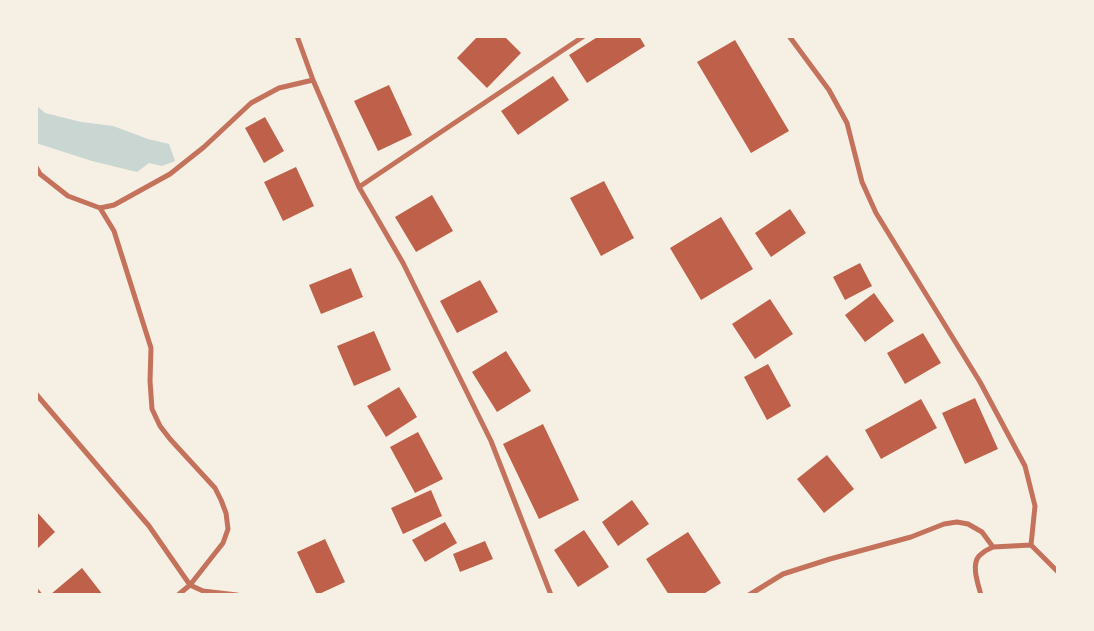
<!DOCTYPE html>
<style>
body{margin:0}
#map{position:relative;width:1094px;height:631px;overflow:hidden;background:#f6efe4;font-family:"Roboto Condensed",sans-serif}
canvas{display:block}
.frame{position:absolute;inset:0;border:38px solid #f6efe4;pointer-events:none}
</style>
<div id="map">
<canvas width="1094" height="631"></canvas>
<div class="frame"></div>
</div>
<script>
const g = document.querySelector('canvas').getContext('2d');
g.lineJoin = 'round';
function paint(path, color) { g.fillStyle = color; g.fill(path, 'evenodd'); }
function trace(path, color, width, dash) { g.strokeStyle = color; g.lineWidth = width; g.lineCap = dash ? 'butt' : 'round'; g.setLineDash(dash || []); g.stroke(path); }
const water = new Path2D(`
 M36 105 45 113 81 122 113 126 148 139 169 144 175 161 162 166 149 163 137 172 92 161 36 143Z`);
const building = new Path2D(`
 M478 36H504L521 53 487 88 457 58Z
 M599 36H639L645 46 587 83 569 55Z
 M735 40 789 131 751 153 697 62Z
 M553 76 569 100 518 135 501 111Z
 M389 85 412 135 378 151 354 101Z
 M265 117 284 151 264 163 245 128Z
 M296 167 314 206 283 221 264 182Z
 M604 181 634 238 601 256 570 198Z
 M432 195 453 231 416 252 395 217Z
 M790 209 806 233 771 257 755 233Z
 M721 217 753 269 701 300 670 248Z
 M860 263 872 286 845 300 833 277Z
 M351 268 363 297 321 314 309 285Z
 M480 280 498 312 457 333 440 301Z
 M874 293 894 321 865 342 845 315Z
 M770 299 793 334 755 359 732 324Z
 M374 331 391 370 354 386 337 346Z
 M923 333 941 363 905 384 887 353Z
 M506 351 531 391 497 412 472 372Z
 M768 364 791 406 767 420 744 377Z
 M399 387 417 417 386 437 367 406Z
 M975 398 998 449 965 464 942 413Z
 M921 399 937 428 881 459 865 430Z
 M543 424 579 500 539 519 503 444Z
 M418 432 443 479 415 493 390 447Z
 M827 455 854 489 824 513 797 479Z
 M431 490 442 516 403 534 391 508Z
 M632 500 649 524 618 546 602 522Z
 M36 511 55 532 36 550Z
 M445 522 457 543 425 562 412 540Z
 M584 530 609 567 578 587 554 550Z
 M688 532 721 583 702 595H669L646 559Z
 M325 539 345 582 317 595 297 552Z
 M485 541 493 559 460 572 453 554Z
 M82 568 103 595H52L51 594Z`);
const minor = new Path2D(`
 M297 36 313 80 359 187 403 263 491 441 551 595
 M789 36 829 90 847 123 862 182 876 213 980 382 1025 466 1035 506 1031 545
 M36 167 40 174 68 196 100 208 114 205 170 174 204 147 251 103 279 88 313 80
 M359 187 584 36
 M100 208 114 231 151 348 150 381 152 409 160 426 170 439 215 488 221 500 226 513 228 529 223 543 190 585 178 595
 M36 394 149 526 190 585 203 591 237 595
 M36 590 40 595
 M749 595 783 574 830 559 911 537 944 524 957 522 968 524 982 532 993 547 1031 545 1058 572
 M981 595C978 584 971 565 979 556 983 552 988 549 993 547`);
paint(water, '#c9d6d2');
paint(building, '#bf614a');
trace(minor, '#c5725c', 5);
</script>
